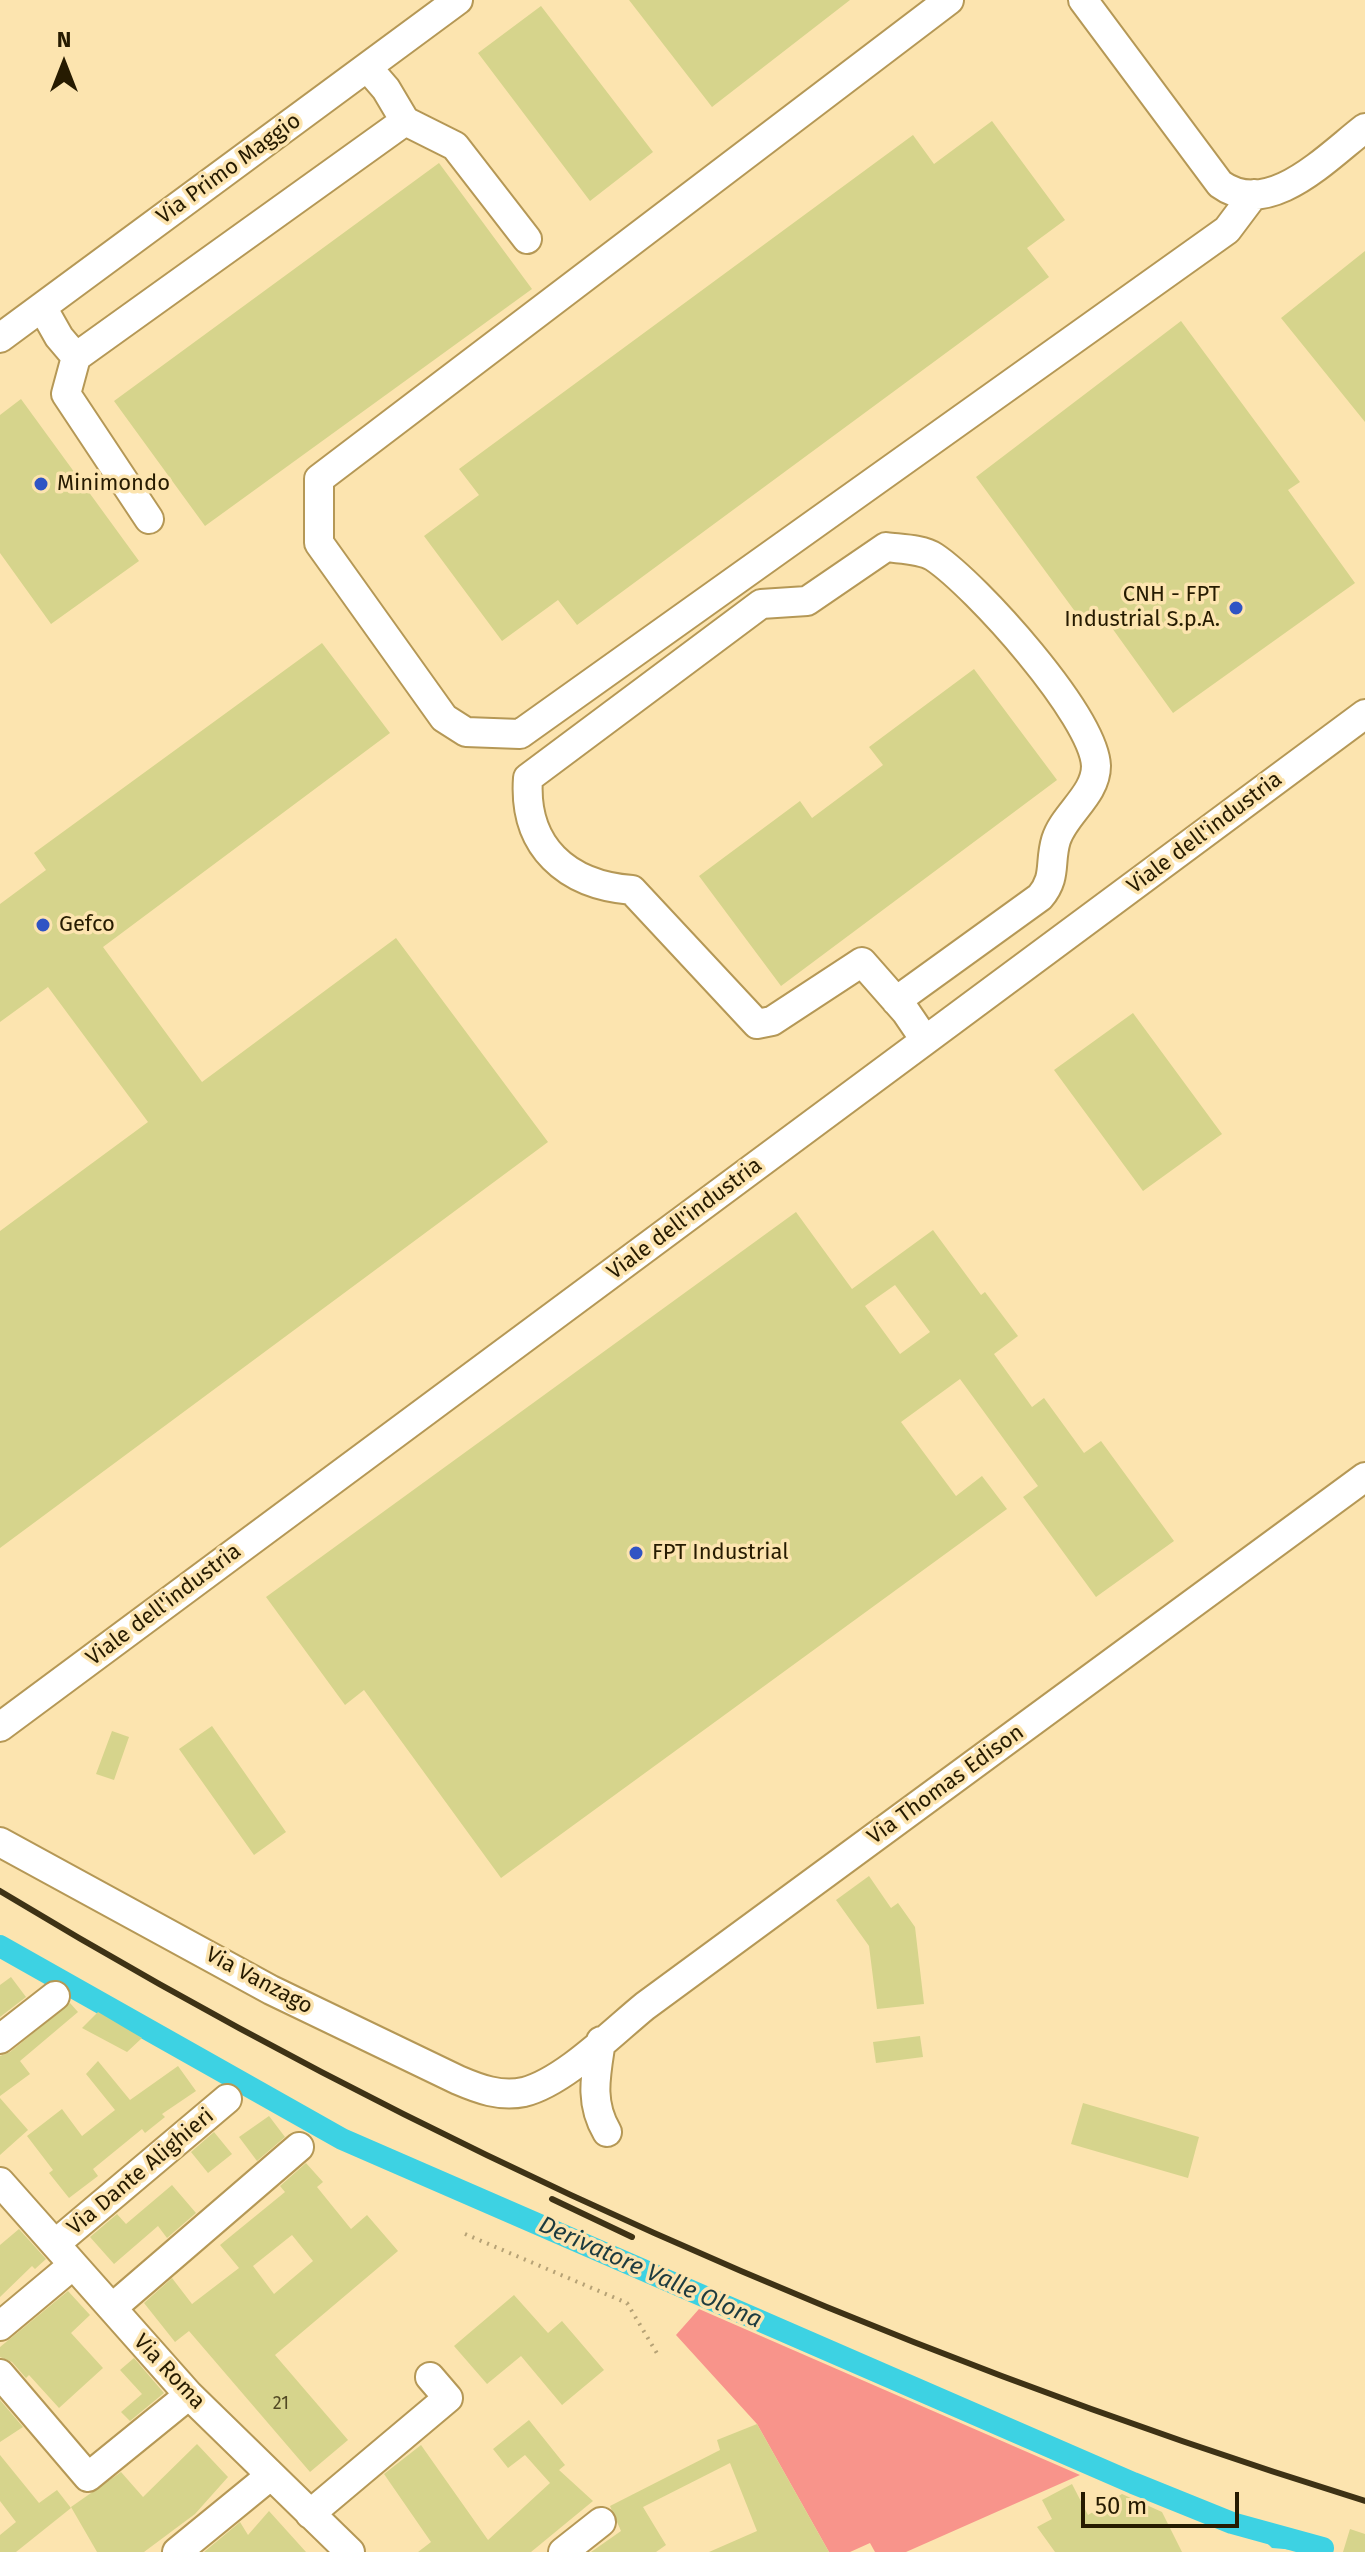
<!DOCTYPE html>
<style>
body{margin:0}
#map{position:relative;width:1365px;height:2552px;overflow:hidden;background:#fce4af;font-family:"Fira Sans",sans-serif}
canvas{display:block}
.north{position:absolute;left:24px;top:24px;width:80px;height:80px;-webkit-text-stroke:6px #fce4af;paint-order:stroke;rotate:0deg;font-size:22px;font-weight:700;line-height:32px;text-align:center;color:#261b01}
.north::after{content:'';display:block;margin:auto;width:28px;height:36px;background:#261b01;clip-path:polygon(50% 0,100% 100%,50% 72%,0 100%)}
.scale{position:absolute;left:1081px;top:2492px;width:158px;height:36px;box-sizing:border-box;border:4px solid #261b01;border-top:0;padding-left:10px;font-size:24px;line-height:28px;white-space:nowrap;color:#261b01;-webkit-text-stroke:6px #fce4af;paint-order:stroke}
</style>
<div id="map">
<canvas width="1365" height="2552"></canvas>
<div class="north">N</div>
<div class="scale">50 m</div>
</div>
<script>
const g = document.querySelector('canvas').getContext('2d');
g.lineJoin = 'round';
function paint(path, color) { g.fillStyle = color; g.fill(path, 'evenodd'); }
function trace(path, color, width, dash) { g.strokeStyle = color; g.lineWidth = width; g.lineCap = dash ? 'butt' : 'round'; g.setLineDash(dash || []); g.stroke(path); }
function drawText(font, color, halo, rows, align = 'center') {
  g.font = font + ' "Fira Sans",sans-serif'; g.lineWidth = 7; g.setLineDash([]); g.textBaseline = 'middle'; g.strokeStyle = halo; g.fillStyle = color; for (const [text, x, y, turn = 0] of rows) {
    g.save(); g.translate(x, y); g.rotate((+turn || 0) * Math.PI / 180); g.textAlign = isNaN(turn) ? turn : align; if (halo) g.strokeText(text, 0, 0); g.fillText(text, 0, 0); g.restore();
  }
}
const green = new Path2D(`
 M699 2309 1080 2475 906 2552H875L870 2543 850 2552H829L757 2424 676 2335Z`);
const water = new Path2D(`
 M1269 2529 1324 2543 1322 2552 1272 2548 1265 2541Z`);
const canal = new Path2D(`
 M0 1946 342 2139 1133 2483 1232 2523 1323 2548`);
const building = new Path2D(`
 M629 0H850L712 107Z
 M541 6 653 152 590 201 478 53Z
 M992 121 1065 220 1027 248 1049 277 577 625 558 600 502 641 424 536 479 495 459 469 913 135 934 164Z
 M439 163 532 289 205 526 114 401Z
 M1365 251V422L1281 318Z
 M1181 321 1300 482 1288 490 1355 583 1173 713 1102 614 1085 625 976 477Z
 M21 399 139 561 51 624 0 553V415Z
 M322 643 390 733 103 947 202 1082 396 938 548 1142 0 1548V1231L148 1122 48 987 0 1022V904L46 870 34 853Z
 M974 669 1057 780 781 986 699 876 800 801 812 818 883 765 869 747Z
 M1133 1013 1222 1134 1143 1191 1054 1070Z
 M796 1212 852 1289 933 1230 981 1295 985 1292 1018 1336 994 1354 1032 1407 1044 1398 1084 1453 1101 1441 1174 1541 1096 1597 1023 1497 1038 1486 960 1379 901 1422 956 1496 982 1476 1007 1509 501 1878 364 1690 345 1705 266 1597ZM895 1285 930 1332 900 1354 865 1306Z
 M212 1726 286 1832 254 1855 179 1749Z
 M112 1731 129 1737 114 1780 96 1774Z
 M869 1876 891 1908 898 1903 915 1927 924 2004 877 2009 869 1946 836 1900Z
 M11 1977 26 1997 0 2017V1985Z
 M70 2003 78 2012 20 2061 30 2074 0 2096V2056L10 2052Z
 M98 2012 130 2031 142 2038 127 2052 82 2028Z
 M920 2036 923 2057 876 2063 873 2042Z
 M98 2061 130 2100 178 2066 196 2091 162 2114 165 2117 145 2133 142 2129 93 2169 98 2176 69 2198 49 2173 53 2170 27 2136 62 2109 82 2136 115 2110 86 2074Z
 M0 2098 28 2130 0 2155Z
 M1083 2103 1199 2137 1188 2178 1071 2144Z
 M269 2116 285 2137 257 2161 239 2137Z
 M214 2132 232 2154 208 2173 191 2152Z
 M306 2163 323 2182 317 2187 351 2229 367 2215 398 2251 275 2355 348 2440 310 2472 189 2331 175 2342 144 2303 172 2278 192 2304 239 2268 220 2245 285 2192 280 2186ZM292 2235 313 2261 274 2294 253 2266Z
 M172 2185 196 2213 167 2238 158 2226 114 2264 90 2237 117 2214 126 2224Z
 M19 2229 46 2259 35 2269 32 2266 0 2297V2245Z
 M68 2291 90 2315 71 2333 103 2368 59 2408 29 2375 26 2378 12 2362 0 2357V2347Z
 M514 2295 548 2333 562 2321 604 2370 562 2405 521 2356 487 2384 454 2346Z
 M134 2358 164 2393 130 2421 121 2412 142 2394 120 2370Z
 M0 2400 23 2427 0 2442Z
 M529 2420 565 2465 559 2470 593 2501 531 2552H418L431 2542 384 2474 421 2445 488 2540 550 2483 525 2455 508 2468 493 2449Z
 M757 2424 829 2552H709L757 2531 730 2463 643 2507 666 2545 656 2552H591L621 2531 610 2506 720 2450 717 2440Z
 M197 2444 228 2477 195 2514 144 2552H97L71 2507 121 2472 143 2497Z
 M0 2455 39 2503 57 2490 71 2508 16 2552H0V2535L16 2522 0 2501Z
 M1072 2484 1088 2515 1122 2494 1162 2512 1182 2552H1055L1037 2527 1052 2519 1042 2500Z
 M269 2511 306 2552H204L240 2522 248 2535Z
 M1350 2529 1365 2534V2552H1343Z`);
const path = new Path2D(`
 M465 2234 627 2303 658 2355`);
const minor = new Path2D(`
 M949 0 319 479V543L444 718 466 732 520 734 1227 230 1254 194
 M1083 0 1220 184C1269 220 1327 157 1365 128
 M405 121 455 146 527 239
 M42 307 59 337 76 357 405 121 386 89 367 67
 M0 338 458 0
 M76 357 66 394 149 519
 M896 1001 1040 897C1057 877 1049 863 1056 840 1064 814 1096 795 1096 766 1094 716 976 585 934 557 922 549 900 549 886 547L807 601 761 604 528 778C523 847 567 885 632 890L757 1024 772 1021 862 962 906 1012 925 1040
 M0 1727 1365 714
 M0 1842 271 1990 458 2080C479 2089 500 2097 524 2092 564 2082 613 2032 645 2006L1365 1477
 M0 2039 55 1996
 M601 2041C596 2074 589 2102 607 2132
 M0 2182 189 2395 350 2552
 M55 2244 227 2099
 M112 2308 299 2147
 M0 2326 73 2265
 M0 2374 88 2477 189 2395
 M310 2514 448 2398 430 2377
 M177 2552 270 2476
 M563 2552 601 2522`);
const rail = new Path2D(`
 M0 1891C428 2150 888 2352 1365 2501
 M552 2199 632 2237`);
const markers = [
 [41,484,8,"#3054c4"],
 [1236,608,8,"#3054c4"],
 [43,925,8,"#3054c4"],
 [636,1553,8,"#3054c4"]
];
const numberNames = [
 ["21",281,2404]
];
const streetNames = [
 ["Via Primo Maggio",229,169,-36],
 ["Viale dell'industria",1205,833,-37],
 ["Viale dell'industria",685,1219,-37],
 ["Viale dell'industria",164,1605,-37],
 ["Via Thomas Edison",946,1785,-36],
 ["Via Vanzago",259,1981,28],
 ["Via Dante Alighieri",141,2172,-40],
 ["Via Roma",169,2372,47]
];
const poiNames = [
 ["Minimondo",57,484],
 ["CNH - FPT",1220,595,"right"],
 ["Industrial S.p.A.",1220,620,"right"],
 ["Gefco",59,925],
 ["FPT Industrial",652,1553]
];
const waterNames = [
 ["Derivatore Valle Olona",650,2273,24]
];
paint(green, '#f8948b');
paint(water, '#3dd2e3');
trace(canal, '#3dd2e3', 22);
paint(building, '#d6d48c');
trace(minor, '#b59856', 32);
trace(path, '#b6a276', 4, [2, 6]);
trace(minor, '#fff', 28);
trace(rail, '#3e3215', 6);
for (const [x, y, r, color] of markers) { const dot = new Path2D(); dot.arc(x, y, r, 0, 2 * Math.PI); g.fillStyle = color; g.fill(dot); trace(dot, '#fce4af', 3); }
drawText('18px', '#524924', null, numberNames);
drawText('22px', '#261b01', '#fce4af', streetNames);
drawText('22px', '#261b01', '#fce4af', poiNames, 'left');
drawText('italic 24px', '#1d3b3f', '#fce4af', waterNames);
</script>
